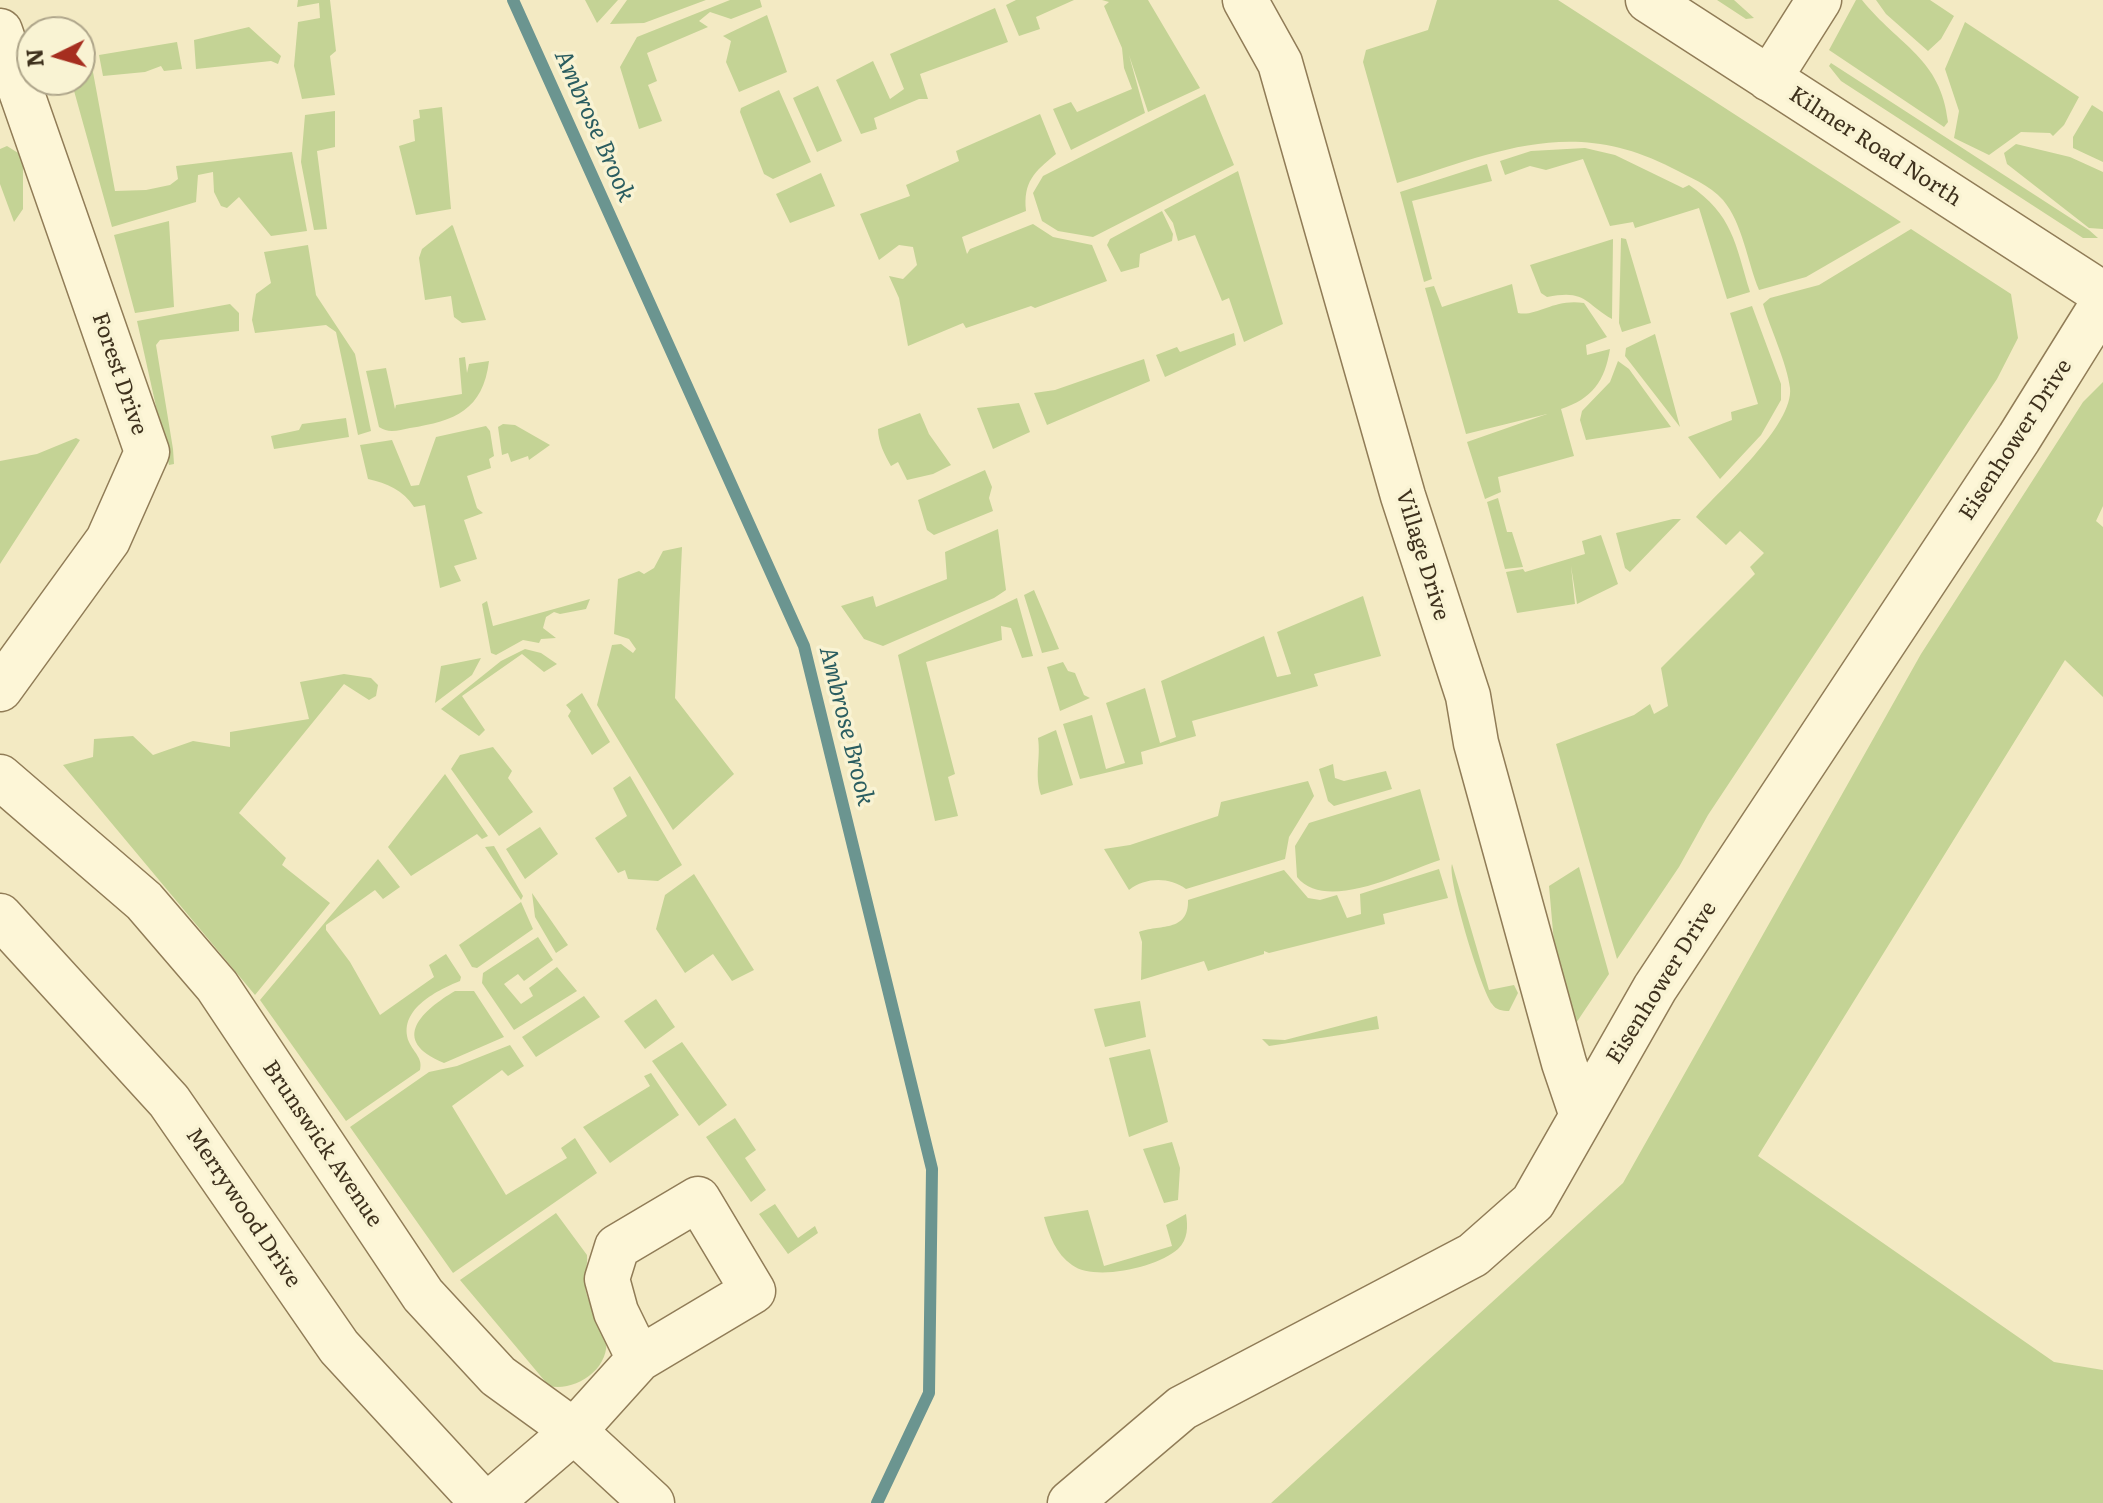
<!DOCTYPE html>
<style>
body{margin:0}
#map{position:relative;width:2103px;height:1503px;overflow:hidden;background:#f3eac3;font-family:Literata,serif}
canvas{display:block}
.north{position:absolute;left:16px;top:16px;width:80px;height:80px;box-sizing:border-box;background:#f9f3d3;border:2px solid #aea58a;border-radius:50%;rotate:265deg;font-size:22px;font-weight:700;line-height:32px;text-align:center;color:#3e311d}
.north::after{content:'';display:block;margin:auto;width:28px;height:36px;background:#a62e1f;clip-path:polygon(50% 0,100% 100%,50% 72%,0 100%)}
</style>
<div id="map">
<canvas width="2103" height="1503"></canvas>
<div class="north">N</div>
</div>
<script>
const g = document.querySelector('canvas').getContext('2d');
g.lineJoin = 'round';
function paint(path, color) { g.fillStyle = color; g.fill(path, 'evenodd'); }
function trace(path, color, width, dash) { g.strokeStyle = color; g.lineWidth = width; g.lineCap = dash ? 'butt' : 'round'; g.setLineDash(dash || []); g.stroke(path); }
function drawText(font, color, halo, rows, align = 'center') {
  g.font = font + ' Literata,serif'; g.lineWidth = 7; g.setLineDash([]); g.textBaseline = 'middle'; g.strokeStyle = halo; g.fillStyle = color; for (const [text, x, y, turn = 0] of rows) {
    g.save(); g.translate(x, y); g.rotate((+turn || 0) * Math.PI / 180); g.textAlign = isNaN(turn) ? turn : align; if (halo) g.strokeText(text, 0, 0); g.fillText(text, 0, 0); g.restore();
  }
}
const green = new Path2D(`
 M298 0H330L336 51 330 56 335 95 302 99 294 66 298 22 320 18 319 3 297 7Z
 M585 0H618L597 23Z
 M627 0H706L644 23 610 24Z
 M730 0H760L762 7 731 19 710 12 699 21 708 27 647 53 657 81 648 85 662 121 639 129 620 67 637 37Z
 M1016 0H1074L1036 17 1040 29 1019 36 1006 5Z
 M1102 0H1148L1200 88 1148 112 1129 55 1145 113 1071 150 1053 109 1071 102 1077 112 1132 89 1124 68 1122 48 1104 6 1109 2Z
 M1437 0H1558L1901 222 1806 277 1759 290C1747 261 1743 224 1723 200 1710 185 1689 177 1672 168 1572 116 1496 152 1397 183L1363 62 1366 50 1428 30Z
 M1717 0H1734L1754 18 1746 19Z
 M1856 0H1862C1899 46 1941 58 1948 122L1944 127 1829 50Z
 M1876 0H1930L1954 16 1941 39 1928 51 1886 14Z
 M995 8 1008 42 920 74 928 99H919L874 118 877 129 861 134 836 80 873 61 890 99 904 89 890 54Z
 M767 15 787 72 739 92 726 62 731 41 723 36Z
 M1965 22 2079 97 2064 125 2053 136 2050 133 2021 132 1989 155 1954 138 1959 111 1945 69Z
 M249 27 281 56 278 64 271 61 196 69 194 40Z
 M177 42 182 69 164 71 161 66 145 72 103 76 99 55Z
 M90 56 115 191 146 190 170 185 178 179 176 166 292 152 307 231 271 236 239 197 227 208 221 206 214 192 213 172 198 175 196 202 112 227 71 80H80V58Z
 M1831 63 2089 230 2098 238H2083L1841 81 1829 66Z
 M818 86 842 141 817 152 793 98Z
 M779 90 811 162 773 179 764 174 740 112 741 108Z
 M1205 94 1234 165 1093 237 1058 231 1042 221 1033 193 1043 176Z
 M2092 105 2103 112V162L2073 148V137Z
 M442 107 451 209 416 215 399 146 415 141 413 120 420 118 419 110Z
 M335 111V147L317 151 327 229 314 230 301 162 305 115Z
 M1040 114 1056 154C1034 172 1023 182 1026 211L962 237 967 254 970 249 1033 224 1053 237 1092 245 1107 281 1035 308 1031 306 966 328 963 323 908 346 899 298 889 276 903 279 917 265 913 247 899 245 879 260 860 214 910 196 906 185 959 161 956 151Z
 M2016 144 2070 157 2103 172V229L2089 228 2007 164 2004 153Z
 M7 146 23 156V209L14 222 0 184V149Z
 M1585 148 1615 155 1683 188 1689 185C1733 215 1735 243 1750 292L1727 299 1699 208 1635 228 1633 222 1610 226 1583 159 1546 170 1530 166 1505 175 1500 161 1531 151Z
 M1487 164 1492 181 1412 201 1432 279 1424 282 1400 192Z
 M1238 171 1283 324 1244 342 1229 298 1222 301 1195 235 1178 241 1173 223 1164 210Z
 M821 173 835 206 790 223 776 194Z
 M1162 211 1173 234 1172 241 1140 254 1139 267 1121 272 1107 245 1110 239Z
 M169 221 174 307 135 313 114 235Z
 M452 225 453 226 486 320 462 323 454 317 451 296 425 300 419 258 422 249Z
 M1911 229 2011 294 2018 338 1997 379 1708 815 1679 867 1617 959 1556 744 1634 715 1650 704 1654 714 1668 706 1661 668 1755 574 1750 567 1764 553 1740 531 1726 545 1696 517C1721 489 1794 425 1790 388 1787 363 1770 328 1763 304L1770 298 1819 285Z
 M1621 238 1626 239 1651 323 1622 332 1619 323Z
 M1613 239 1612 319C1584 303 1586 289 1547 297L1541 293 1530 265Z
 M308 245 316 295 355 354 371 431 358 435 336 332 326 325 255 333 252 320 256 294 271 283 264 252Z
 M1512 284 1518 313C1537 317 1554 298 1584 303L1607 337 1586 345 1587 355 1610 349C1605 381 1592 399 1561 409L1574 456 1498 477 1501 492 1485 499 1467 442 1547 414 1466 434 1425 288 1434 286 1442 307Z
 M230 304 239 313V331L160 340 156 345 173 449 174 464 169 465 137 321Z
 M1752 306 1781 384V400L1761 435 1720 479 1688 437 1732 420 1731 412 1758 404 1730 313Z
 M1234 333 1236 345 1165 377 1156 355 1177 347 1180 352Z
 M1655 334 1680 427 1625 356 1626 348Z
 M465 357 467 373 469 364 489 361C483 410 455 421 410 428 399 430 389 434 379 427L366 371 386 368 395 409 396 405 462 394 459 358Z
 M1144 359 1150 381 1047 425 1034 393 1055 390Z
 M1618 361 1629 369 1671 427 1586 440 1580 420 1582 411 1610 382Z
 M2103 382V506L2096 521 2103 527V697L2065 660 1758 1156 2054 1362 2103 1370V1503H1271L1623 1183 1921 654 2083 402Z
 M1019 403 1030 432 993 449 977 408Z
 M920 413 929 434 951 465 933 474 907 480 898 462 891 466C885 456 878 442 878 429Z
 M346 418 349 437 274 449 271 436 299 430 302 424Z
 M503 424 515 425 550 445 529 460 528 456 511 462 508 453 502 455 498 427Z
 M486 426 490 431 494 456 489 459 491 468 467 476 477 508 483 513 464 520 477 559 454 566 461 581 440 588 425 505 414 507C403 490 387 483 368 479L360 445 392 440 411 486 419 485 436 437Z
 M76 438 80 440 0 564V461L37 454Z
 M985 470 992 487 989 498 993 511 934 535 927 530 918 500Z
 M1498 498 1507 532H1512L1523 567 1505 569 1487 502Z
 M1673 519H1681L1630 572 1625 568 1616 533Z
 M998 529 1006 590 994 598 883 646 864 639 841 606 873 596 876 607 947 579 945 552Z
 M1601 535 1618 584 1577 604 1571 566 1575 604 1517 613 1506 572 1523 569 1525 572 1585 554 1582 541Z
 M682 547 675 698 734 774 673 830 597 705 612 645 621 644 633 653 636 649 629 639 614 634 618 579 639 571 644 574 654 568 663 551Z
 M1034 590 1059 649 1042 653 1024 595Z
 M1363 596 1381 656 1314 674 1318 686 1192 721 1196 736 1141 752 1143 764 1080 779 1063 724 1092 715 1106 769 1125 763 1106 703 1145 688 1160 743 1176 737 1161 681 1264 636 1277 677 1291 674 1277 632Z
 M1017 598 1033 656 1022 658 1011 628 1001 626 1002 640 926 662 955 774 948 777 958 816 935 821 898 655Z
 M590 599 586 609 560 614 554 612 546 617 543 628 556 638 541 639 539 643 523 640 496 655 491 653 482 604 487 601 493 626Z
 M525 649 541 653 557 664 544 672 522 654 462 696 485 730 479 736 441 709 501 661Z
 M481 658 472 675 435 703 441 666Z
 M1063 662 1068 671 1075 673 1084 695 1090 698 1060 711 1047 667Z
 M344 674 371 678 378 685 376 696 369 700 344 684 239 813 286 858 282 865 330 903 255 995 63 765 93 757 94 739 133 736 153 755 193 741 230 747V732L309 719 300 682Z
 M582 693 610 742 592 755 568 716 571 711 566 705Z
 M1056 730 1073 785 1041 795C1034 774 1041 759 1038 738Z
 M493 747 512 771 508 778 533 812 499 836 451 769 460 755Z
 M1333 764 1335 778 1344 781 1386 771 1392 789 1334 806 1328 801 1319 769Z
 M445 774 488 836 482 839 477 834 411 876 388 847Z
 M630 776 682 865 658 881 628 879 625 870 618 873 595 838 627 816 613 788Z
 M1308 781 1314 796 1289 837 1285 859 1186 889C1169 877 1146 877 1129 890L1104 849 1130 845 1218 816 1221 802Z
 M1420 789 1440 860C1403 872 1326 913 1297 877L1295 846 1309 823Z
 M540 827 558 854 525 879 506 849Z
 M494 846 523 896 521 900 485 847Z
 M378 859 400 887 383 899 375 890 326 925V930L350 962 380 1015 434 977 429 965 446 954 461 977 460 981C435 991 397 1011 409 1042 414 1053 423 1058 420 1070L346 1121 260 1000Z
 M1452 864 1489 990 1514 985 1518 993 1509 1011C1502 1011 1496 1010 1492 1004 1480 987 1447 878 1452 864Z
 M1579 867 1609 974 1568 1035 1562 1034 1549 886Z
 M1439 869 1448 898 1383 914 1385 924 1269 953 1264 951V954L1208 971 1204 961 1141 980 1142 942 1139 932C1158 924 1189 933 1188 900L1284 870 1308 898 1320 900 1337 895 1347 918 1361 914 1360 894Z
 M694 874 754 970 732 981 713 954 685 973 656 929 665 895Z
 M532 893 568 945 556 953 535 917Z
 M521 902 533 929 477 968 472 967 459 945Z
 M538 937 553 960 524 981 518 974 504 984 521 1004 533 996 529 988 557 967 577 991 514 1030 482 983 483 973Z
 M455 991H474L504 1037 444 1063C388 1040 423 1010 455 991Z
 M584 996 600 1017 536 1057 522 1037Z
 M656 999 675 1027 645 1049 624 1021Z
 M1140 1001 1146 1037 1105 1047 1094 1009Z
 M1377 1016 1379 1029 1269 1046 1262 1039 1285 1040Z
 M682 1042 727 1105 699 1126 652 1061Z
 M510 1045 524 1066 508 1076 502 1070 452 1106 506 1195 567 1158 561 1148 575 1138 597 1173 453 1273 350 1127 429 1072 457 1066Z
 M1150 1049 1168 1122 1129 1137 1109 1058Z
 M651 1073 679 1115 610 1163 583 1127 650 1086 644 1076Z
 M735 1118 756 1150 745 1158 766 1190 751 1202 706 1137Z
 M1172 1142 1180 1168 1178 1200 1164 1203 1143 1149Z
 M775 1204 798 1238 815 1226 818 1233 788 1254 759 1214Z
 M1088 1210 1104 1266 1172 1246 1166 1225 1186 1214C1188 1227 1188 1239 1178 1249 1158 1267 1095 1282 1072 1265 1056 1254 1049 1235 1044 1217Z
 M556 1213 587 1255C588 1267 583 1281 586 1292 590 1309 603 1322 606 1338 611 1369 575 1392 549 1386L460 1280Z`);
const stream = new Path2D(`
 M513 0 804 646 932 1169 929 1393 877 1503`);
const minor = new Path2D(`
 M1245 0 1280 63 1403 496 1468 696 1476 743 1564 1063 1582 1116
 M1648 0 2103 294
 M0 31 147 452 108 540 0 689
 M1769 79 1819 0
 M0 777 144 901 217 986 423 1295 498 1376 574 1431 652 1503
 M0 916 169 1101 339 1347 483 1503
 M490 1503 574 1431 639 1359 753 1291 698 1199 617 1247 607 1279 616 1312 639 1359
 M1070 1503 1182 1408 1473 1255 1533 1202 1655 988 2019 438 2103 303`);
const streetNames = [
 ["Kilmer Road North",1875,147,33],
 ["Forest Drive",119,374,71],
 ["Eisenhower Drive",2016,440,-57],
 ["Village Drive",1422,555,73],
 ["Eisenhower Drive",1662,983,-58],
 ["Brunswick Avenue",322,1144,56],
 ["Merrywood Drive",243,1208,56]
];
const waterNames = [
 ["Ambrose Brook",594,126,66],
 ["Ambrose Brook",846,726,76]
];
paint(green, '#c4d395');
trace(stream, '#6b9590', 12);
trace(minor, '#907c57', 47);
trace(minor, '#fdf6d7', 44);
drawText('22px', '#3e311d', '#f9f3d3', streetNames);
drawText('italic 24px', '#2a5d60', '#f9f3d3', waterNames);
</script>
